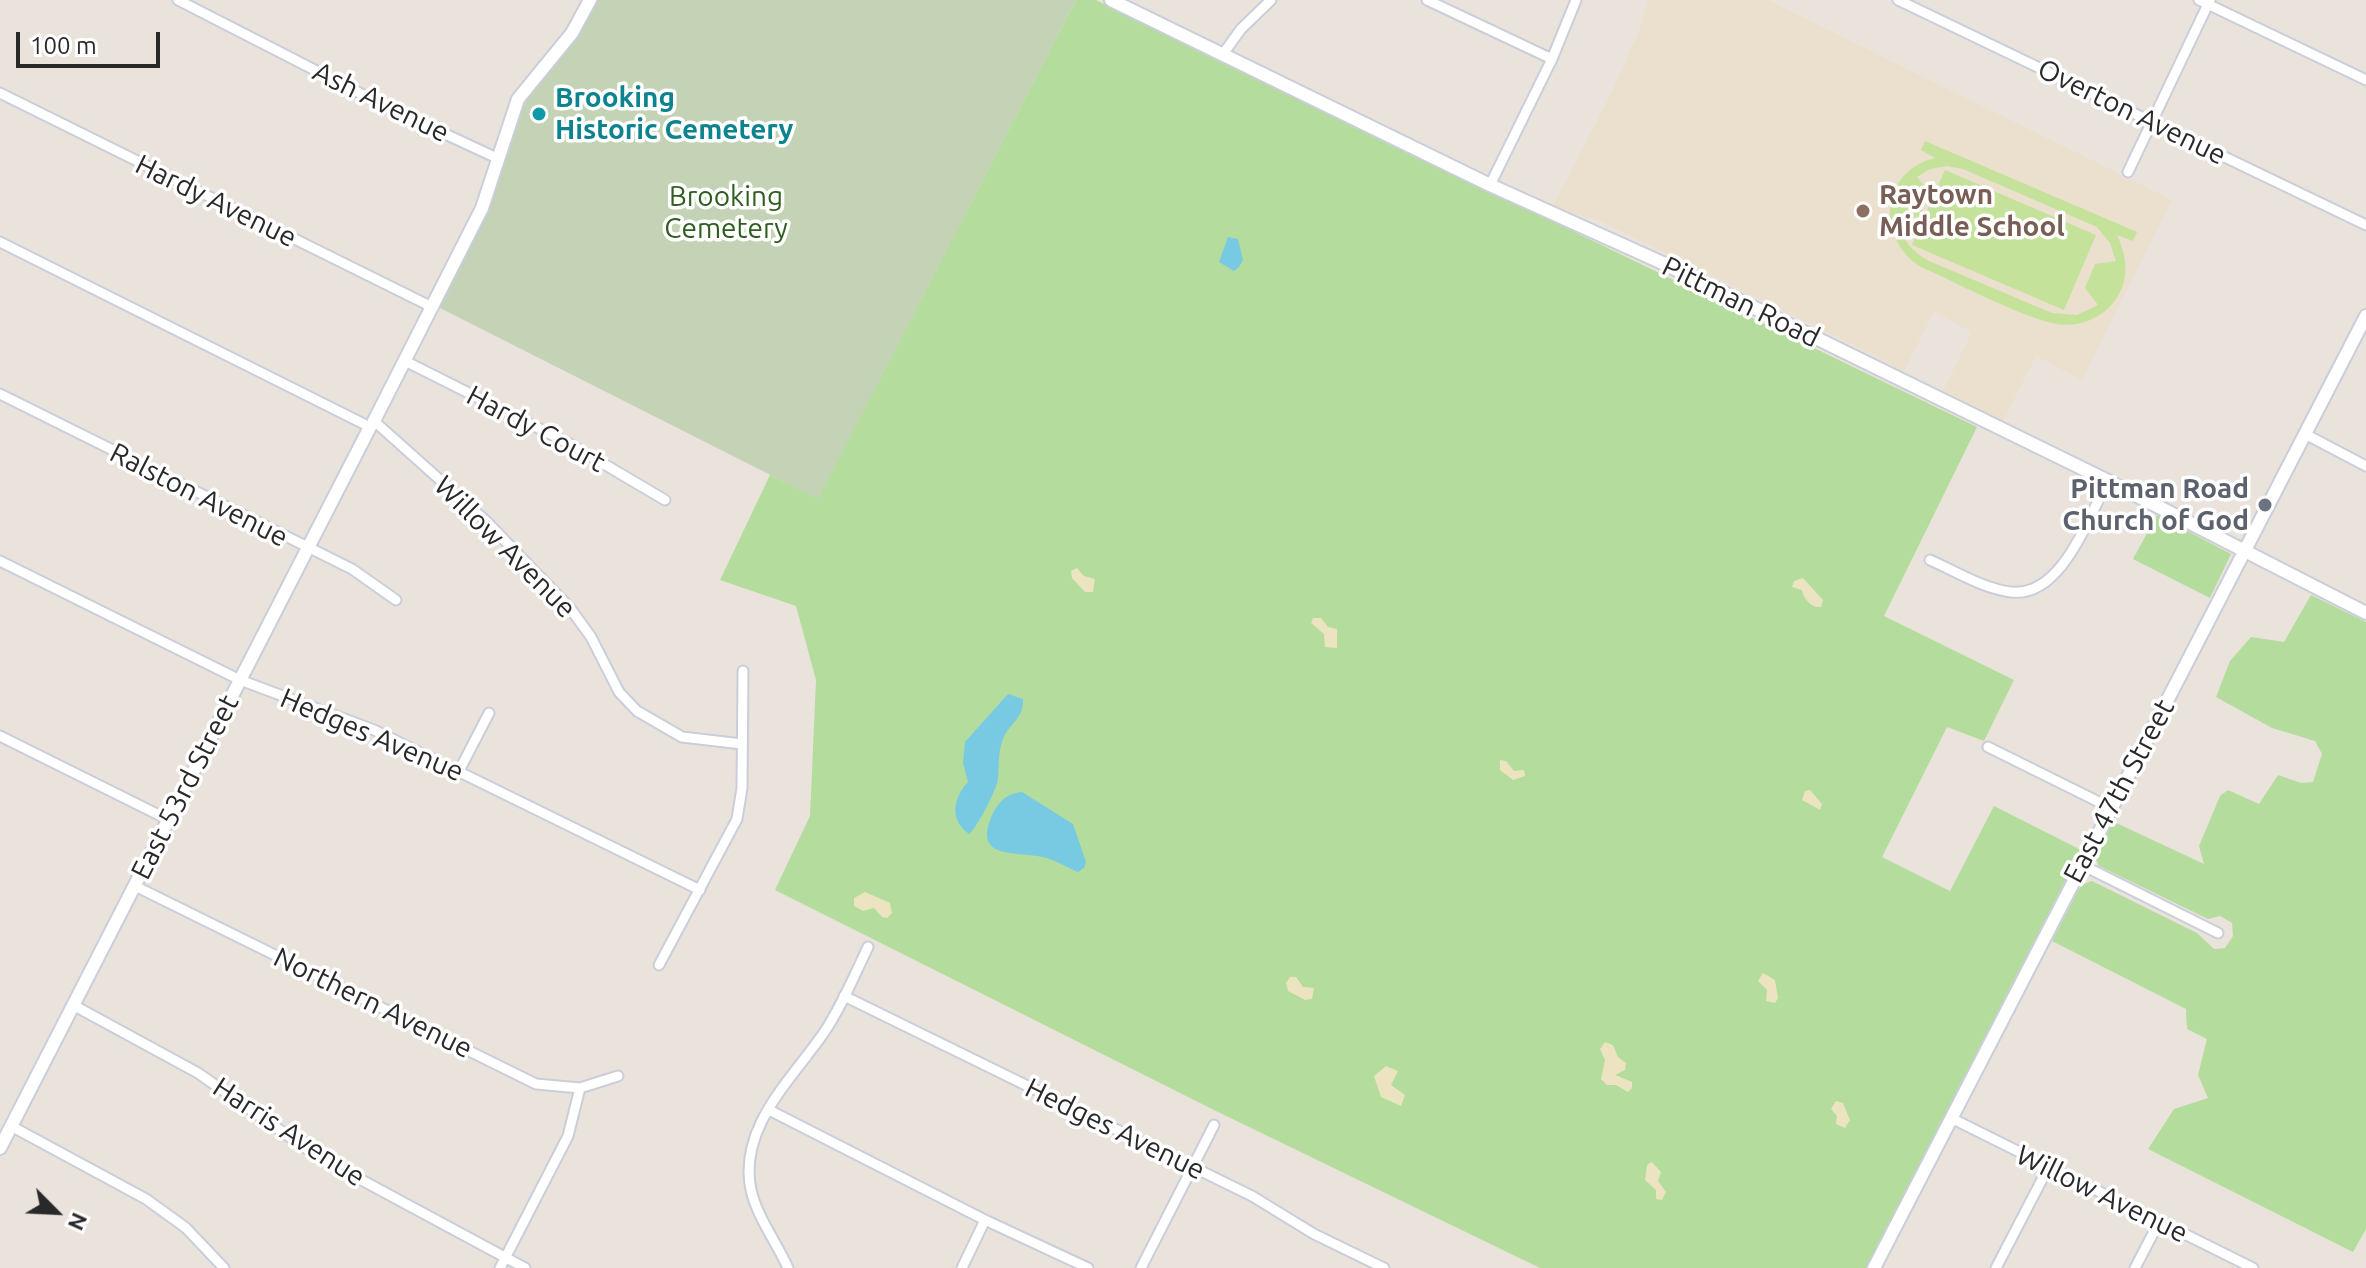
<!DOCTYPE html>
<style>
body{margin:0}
#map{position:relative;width:2366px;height:1268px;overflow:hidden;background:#eae3dc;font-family:Ubuntu,sans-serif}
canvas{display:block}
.north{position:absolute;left:16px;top:1172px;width:80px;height:80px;-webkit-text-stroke:6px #fff;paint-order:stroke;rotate:114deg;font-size:22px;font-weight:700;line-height:32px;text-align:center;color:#292929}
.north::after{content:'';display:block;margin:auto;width:28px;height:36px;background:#292929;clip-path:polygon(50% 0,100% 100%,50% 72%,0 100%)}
.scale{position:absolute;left:16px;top:32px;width:144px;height:36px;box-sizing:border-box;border:4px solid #292929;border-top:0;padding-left:10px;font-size:24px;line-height:28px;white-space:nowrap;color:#292929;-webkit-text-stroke:6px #fff;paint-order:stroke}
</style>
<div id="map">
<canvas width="2366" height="1268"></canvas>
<div class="north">N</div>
<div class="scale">100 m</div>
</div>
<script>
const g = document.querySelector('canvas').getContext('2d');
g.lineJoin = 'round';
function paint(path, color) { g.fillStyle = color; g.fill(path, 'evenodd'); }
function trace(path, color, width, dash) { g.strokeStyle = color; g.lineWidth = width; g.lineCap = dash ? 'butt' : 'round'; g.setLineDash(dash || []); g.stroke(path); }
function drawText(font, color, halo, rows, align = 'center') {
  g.font = font + ' Ubuntu,sans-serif'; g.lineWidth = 7; g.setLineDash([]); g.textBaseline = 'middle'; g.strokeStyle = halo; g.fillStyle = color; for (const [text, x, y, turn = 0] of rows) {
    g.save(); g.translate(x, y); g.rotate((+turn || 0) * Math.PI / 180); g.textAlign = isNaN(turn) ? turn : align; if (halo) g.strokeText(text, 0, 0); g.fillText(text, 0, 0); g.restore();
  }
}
const education = new Path2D(`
 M1648 0H1768L2172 200 2082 380 2036 356 2001 425 1941 395 1972 332 1934 312 1901 376 1892 364 1596 219 1552 208 1611 93 1639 32Z`);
const green = new Path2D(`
 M1076 0H1096L1977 427 1884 616 2014 680 1984 741 1947 727 1882 857 1950 891 1994 806 2081 850 1866 1268H1540L1216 1111 775 890 810 816 816 680 796 606 720 580 770 475 818 498Z
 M2157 515 2231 554 2210 598 2133 559Z
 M2311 595 2366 622V1229L2353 1252 2148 1149 2174 1109 2208 1098 2198 1075 2207 1039 2187 1029 2186 1009 2052 941 2081 885 2092 881 2197 933 2214 949 2225 948 2233 936 2232 923 2220 916 2208 919 2099 866 2095 857 2112 821 2204 864 2199 846 2220 796 2228 790 2259 804 2278 775 2301 783 2313 782 2322 754 2315 741 2272 728 2216 697 2230 661 2251 637 2284 642Z`);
const sand = new Path2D(`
 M1077 568 1084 576 1095 579 1093 592H1085L1072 578 1071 571Z
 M1803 578 1823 600 1821 607C1811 608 1803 598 1802 590L1792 587 1794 581Z
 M1313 618H1321L1328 627 1337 629V648L1325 647 1324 634 1311 623Z
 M1500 760 1506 761 1514 771 1524 770 1525 776 1513 780 1500 770Z
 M1810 790 1822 804 1820 810 1802 800 1805 791Z
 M865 892 890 903 892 913 887 918 882 917 874 908 863 911 854 906V898Z
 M1763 973 1775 980 1778 998 1775 1003 1766 1001 1767 990 1758 981Z
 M1290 977H1296L1303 987 1314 988 1312 999 1305 1000 1288 991 1286 983Z
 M1605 1042 1613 1045 1618 1057 1626 1063 1625 1070 1615 1075 1632 1082V1088L1628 1092 1616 1085H1607L1601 1079 1605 1060 1600 1049Z
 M1386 1066 1398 1071 1391 1085 1405 1095 1401 1106 1381 1097 1374 1076Z
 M1836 1101 1843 1103 1850 1120 1845 1128 1836 1124 1837 1116 1831 1109Z
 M1652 1162 1661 1172 1658 1181 1666 1192 1662 1200 1656 1199V1190L1645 1180 1647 1165Z`);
const cemetery = new Path2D(`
 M594 0H1076L818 499 438 307 494 195 521 107Z`);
const pitch = new Path2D(`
 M1925 141 2137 232 2133 241 2117 235C2127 257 2130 278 2116 299 2103 318 2079 328 2057 324 2020 317 1958 283 1921 267 1876 239 1880 171 1935 158L1921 150ZM1947 166 1963 169 2097 227 2110 243 2116 261 2095 264 2085 288 2098 305 2077 315 2052 313 1929 261C1912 252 1901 239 1898 220L1919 217 1930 193 1917 177 1930 169Z
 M1945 170 2096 235 2064 310 1912 245Z`);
const water = new Path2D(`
 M1228 237 1238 239 1243 260 1239 267 1234 271 1219 262Z
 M1008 694 1023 699C1024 720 1007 724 1002 742 998 754 999 767 998 779 997 789 977 828 969 834 949 820 953 798 968 782L963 763 965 742Z
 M1022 792 1073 824 1086 862 1084 868 1078 872C1066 867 1055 860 1043 857 1014 851 971 860 993 813 1000 800 1008 793 1022 792Z`);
const street = new Path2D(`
 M178 0 387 107 499 159
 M1427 0 1552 59
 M1898 0 2366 225
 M2199 0 2366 80
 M1223 54 1241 29 1271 0
 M0 93 432 307
 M2128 172 2210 0
 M1490 185 1552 59 1576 0
 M0 242 370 427 374 421 486 521 570 608 591 637 619 692 637 711 682 737 742 744
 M405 361 570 444 665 500
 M0 394 352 569 396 600
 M2305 434 2366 466
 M1930 560C1955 571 1984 589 2011 592 2062 598 2088 517 2108 481
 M0 561 240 680 374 730 700 890
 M0 736 169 820
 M1988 747 2111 808
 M459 771 489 713
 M2080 864 2218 933
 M135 886 536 1084 580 1088 618 1076
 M659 965 737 819 742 788 743 671
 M844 996 1252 1196 1314 1234 1384 1268
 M73 1005 198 1073 317 1156 525 1268
 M769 1110 985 1220 1088 1268
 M1951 1118 2253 1268
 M11 1126 146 1199 186 1228 224 1268
 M500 1268 568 1136 580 1088
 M788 1268C777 1243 757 1217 751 1190 738 1128 791 1080 823 1034 841 1008 854 976 868 947
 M962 1268 985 1220
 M1141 1268 1214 1125
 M1996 1268 2048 1168
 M2135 1268 2159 1222`);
const secondary = new Path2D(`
 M1111 0 1490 185 1667 265 2108 481 2366 613
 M374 421 482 208 518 99 572 33 590 0
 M0 1148 370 427
 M1874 1268 2366 316`);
const markers = [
 [539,114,8,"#0f9aa8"],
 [1863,211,8,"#8d6e63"],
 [2265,505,8,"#6b7280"]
];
const cultureNames = [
 ["Brooking",555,98],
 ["Historic Cemetery",555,130]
];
const streetNames = [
 ["Ash Avenue",381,102,26],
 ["Overton Avenue",2132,112,26],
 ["Hardy Avenue",216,201,26],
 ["Pittman Road",1741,302,26],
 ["Hardy Court",536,429,28],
 ["Ralston Avenue",199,495,27],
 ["Willow Avenue",505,547,45],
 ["Hedges Avenue",372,735,23],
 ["East 53rd Street",185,787,-63],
 ["East 47th Street",2119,791,-62],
 ["Northern Avenue",373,1003,26],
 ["Hedges Avenue",1115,1129,26],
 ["Harris Avenue",289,1132,33],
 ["Willow Avenue",2102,1194,26]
];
const educationNames = [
 ["Raytown",1879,195],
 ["Middle School",1879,227]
];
const parkNames = [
 ["Brooking",726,197],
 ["Cemetery",726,229]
];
const worshipNames = [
 ["Pittman Road",2249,489],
 ["Church of God",2249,521]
];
paint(education, '#eae0cd');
paint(green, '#b4dc9d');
paint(sand, '#ece4c1');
paint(cemetery, '#c4d2b5');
paint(pitch, '#c5e29a');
paint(water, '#78cae3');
trace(street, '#caced9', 13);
trace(secondary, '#caced9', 16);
trace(street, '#fff', 9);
trace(secondary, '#fff', 12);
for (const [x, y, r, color] of markers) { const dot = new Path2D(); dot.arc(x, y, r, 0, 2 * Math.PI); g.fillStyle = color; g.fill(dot); trace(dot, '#fff', 3); }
drawText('bold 28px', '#0d838f', '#fff', cultureNames, 'left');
drawText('28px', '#292929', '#fff', streetNames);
drawText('bold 28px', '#785e54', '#fff', educationNames, 'left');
drawText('28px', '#2f5e20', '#fff', parkNames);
drawText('bold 28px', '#5b616d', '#fff', worshipNames, 'right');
</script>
